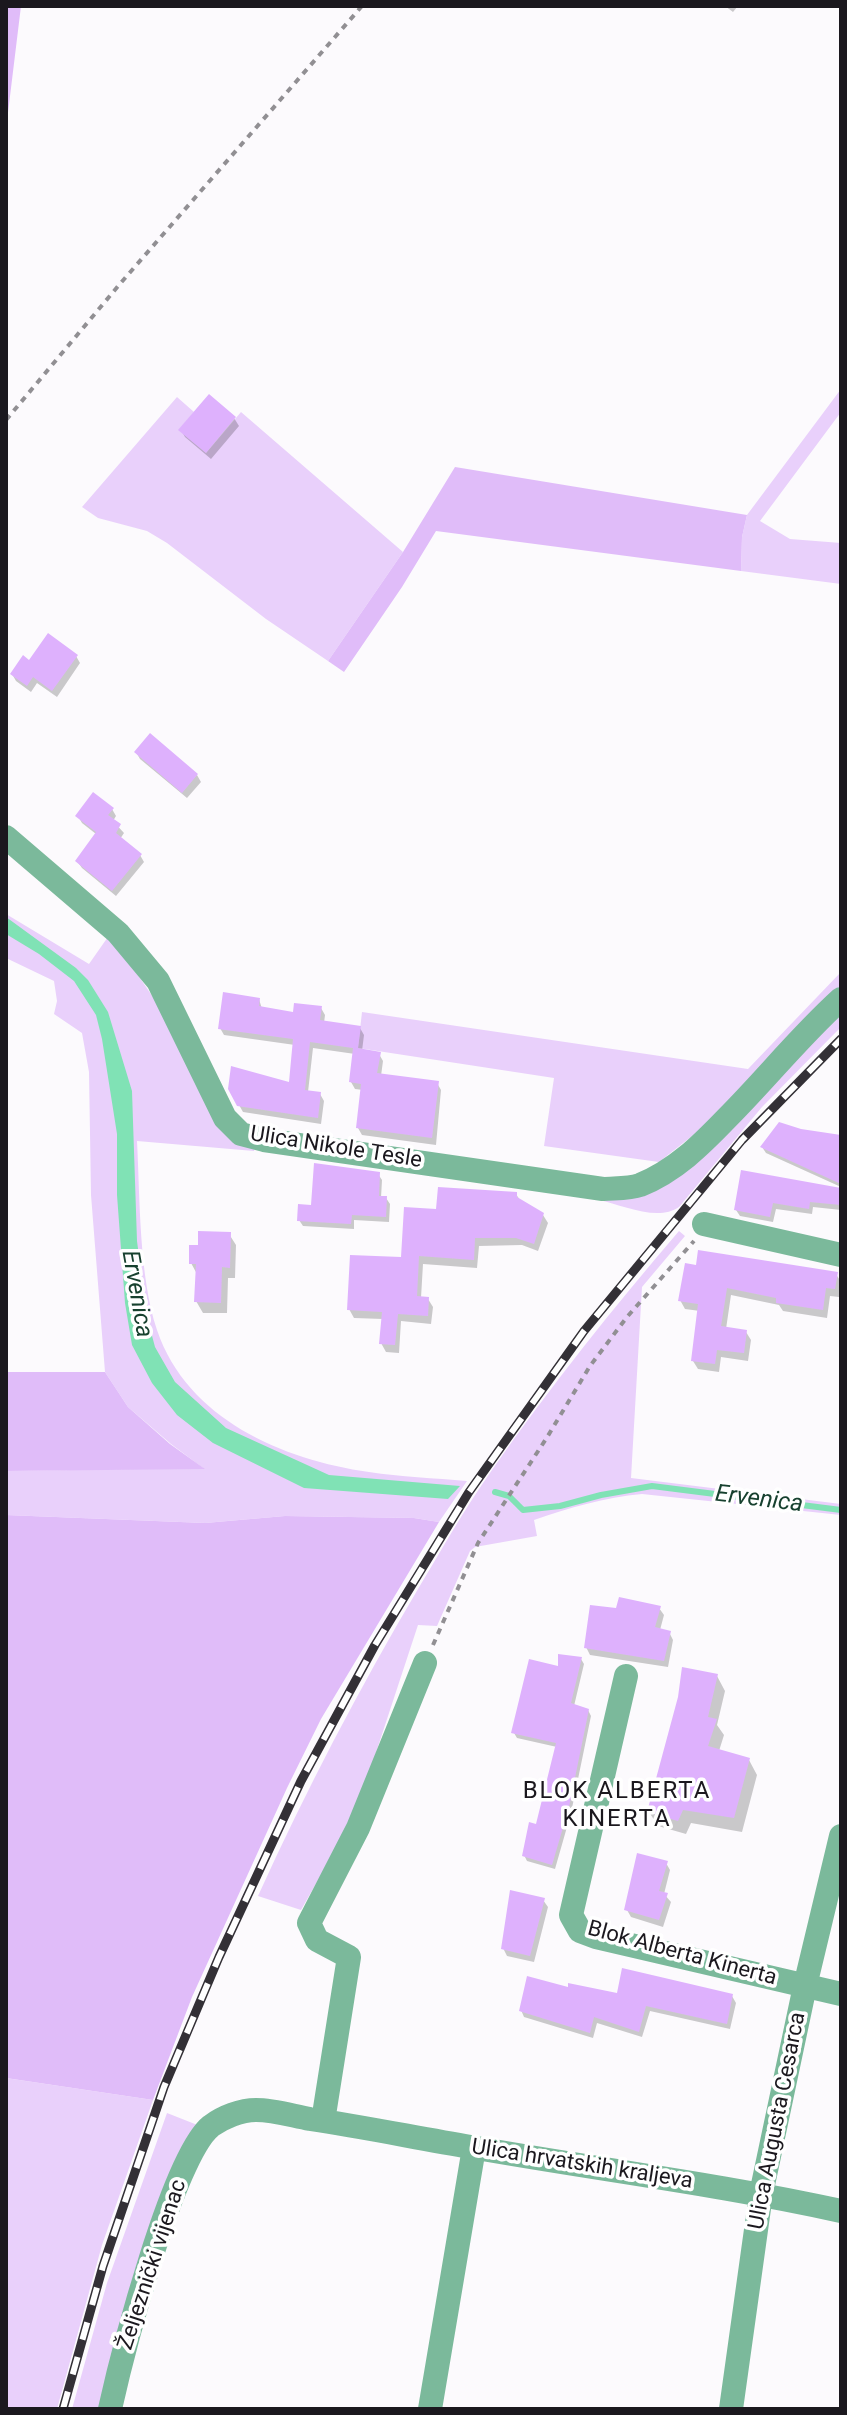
<!DOCTYPE html>
<meta charset="utf-8">
<style>
body{margin:0}
#map{position:relative;width:847px;height:2415px;overflow:hidden;background:#fcfafd;font-family:Roboto,sans-serif}
canvas{display:block}
.frame{position:absolute;inset:0;border:8px solid #1b181e;pointer-events:none}
</style>
<div id="map">
<canvas width="847" height="2415"></canvas>
<div class="frame"></div>
</div>
<script>
const g = document.querySelector('canvas').getContext('2d');
g.lineJoin = 'round';
function paint(path, color) { g.fillStyle = color; g.fill(path, 'evenodd'); }
function trace(path, color, width, dash) { g.strokeStyle = color; g.lineWidth = width; g.lineCap = dash ? 'butt' : 'round'; g.setLineDash(dash || []); g.stroke(path); }
function drawText(font, color, halo, rows, align = 'center') {
  g.font = font + ' Roboto,sans-serif'; g.lineWidth = 7; g.setLineDash([]); g.textBaseline = 'middle'; g.strokeStyle = halo; g.fillStyle = color; for (const [text, x, y, turn = 0] of rows) {
    g.save(); g.translate(x, y); g.rotate((+turn || 0) * Math.PI / 180); g.textAlign = isNaN(turn) ? turn : align; if (halo) g.strokeText(text, 0, 0); g.fillText(text, 0, 0); g.restore();
  }
}
const green = new Path2D(`
 M841 389V412L760 521 790 539 841 543V584L741 571 742 537 747 515Z
 M177 397 194 412 179 430 206 453 241 412 403 552 328 661 266 619 167 543 147 531 98 518 82 507Z
 M6 914 89 964 110 934 255 1147 254 1151 137 1141C140 1199 139 1276 157 1330 187 1419 283 1460 369 1472 401 1477 434 1478 467 1481L439 1522 414 1518 285 1516 205 1523 6 1515V1471L203 1468 171 1444 128 1407 105 1372 91 1195 89 1072 82 1033 54 1014 57 1001 54 981 6 958Z
 M841 972V991L701 1129 659 1162 544 1146 554 1078 358 1048 362 1012 748 1069Z
 M841 1009V1027L762 1107 679 1207C658 1222 622 1205 599 1200L628 1194Z
 M679 1231 685 1236 642 1287 631 1478 841 1504V1515L642 1494C605 1497 569 1508 534 1520L537 1536 475 1547 470 1551 437 1626 418 1625 363 1792 348 1827 301 1910 258 1896C306 1790 359 1689 418 1589 442 1549 465 1508 492 1470 550 1387 613 1308 679 1231Z
 M6 2078 153 2100 102 2245 57 2409H6Z
 M167 2113 200 2126 100 2409H72L107 2283Z`);
const forest = new Path2D(`
 M6 6H21L6 129Z
 M455 467 747 515 742 537 741 571 436 531 402 587 344 672 328 661 403 552Z
 M6 1372H105L128 1407 170 1444 205 1469 6 1471Z
 M6 1515 205 1523 285 1516 414 1518 439 1522 321 1719 287 1788 192 1997 153 2100 6 2078Z`);
const water = new Path2D(`
 M6 917 76 968 88 980 108 1012 132 1091 137 1241 147 1317 155 1347 175 1382 226 1428 329 1475 460 1486 448 1499 304 1488 213 1443 177 1415 152 1383 132 1345 125 1303 117 1195V1134L102 1039 96 1015 74 981 39 954 6 934Z`);
const shadow = new Path2D(`
 M725 6H738L733 12Z
 M234 418 239 426 211 459 185 437 181 430Z
 M76 656 80 663 57 697 37 683 31 692 16 681 12 674 30 663Z
 M136 752 197 775 201 782 187 798 140 759Z
 M112 809 116 816 113 821 124 833 120 839 140 855 144 862 116 896 82 868 77 861 96 834 82 823 78 816Z
 M259 999 262 1009 294 1014 321 1008 325 1015 324 1023 360 1028 364 1035 362 1051 379 1054 383 1061 381 1076 437 1083 441 1090 436 1145 362 1135 358 1128 363 1090 355 1089 351 1082 355 1054 313 1048 308 1092 320 1094 324 1101 321 1124 243 1112 230 1089 290 1085 295 1045 224 1035 220 1028Z
 M801 1131 841 1137V1187L766 1153 762 1147Z
 M378 1174 382 1180 381 1198H386L390 1204 389 1222 354 1220V1229L303 1226 299 1220Z
 M841 1190V1210L813 1207 812 1214 776 1209 773 1222 740 1216 736 1210Z
 M516 1194 521 1202 543 1215 548 1223 538 1251 522 1245 479 1246 477 1268 423 1264 421 1298 428 1299 433 1307 431 1324 401 1321 399 1353 386 1352 381 1343 383 1319 354 1318 349 1309 403 1260 438 1211Z
 M229 1234 236 1245 235 1278H228L227 1313H203L196 1301 197 1274 191 1263 199 1247Z
 M686 1265 836 1274 841 1282 839 1297 830 1296 827 1318 783 1311 779 1305 731 1295 726 1329 746 1332 751 1340 748 1361 721 1357 719 1372 698 1369 693 1361 700 1311 685 1309 680 1300Z
 M659 1608 664 1615 660 1630 669 1632 673 1640 668 1667 590 1655 586 1647Z
 M581 1659 584 1664 574 1706 588 1710 591 1716 571 1813 555 1869 527 1861 524 1855 538 1827 557 1747 517 1738 514 1733 560 1668Z
 M717 1676 725 1691 717 1725 724 1735 719 1751 749 1760 757 1775 742 1832 691 1823 686 1834 658 1826 649 1812 680 1698Z
 M666 1863 670 1870 664 1894 671 1902 663 1927 631 1917 627 1910Z
 M543 1900 548 1907 534 1962 507 1956 503 1948Z
 M569 1990 619 1996H732L736 2003 730 2029 650 2011 642 2037 597 2023 593 2038 524 2017 521 2010Z`);
const stream = new Path2D(`
 M495 1492 509 1496 523 1510 560 1506 601 1495 652 1486 841 1510`);
const building = new Path2D(`
 M209 394 236 417 206 453 178 430Z
 M48 633 78 655 52 691 33 677 27 686 10 674 23 655 29 660Z
 M150 733 198 774 182 793 134 752Z
 M93 792 114 808 108 815 121 824 116 833 142 854 112 891 75 861 96 832 75 816Z
 M223 992 260 998 259 1006 293 1012 294 1003 322 1006 320 1020 361 1026 358 1048 381 1052 377 1073 439 1081 432 1138 356 1128 361 1084 349 1082 353 1048 310 1042 305 1090 321 1092 318 1118 237 1106 228 1089 231 1066 289 1082 293 1039 218 1029Z
 M779 1122 801 1129 841 1135V1184L760 1147Z
 M314 1163 380 1172 379 1196H387L386 1217 352 1215 351 1224 297 1221 298 1204 311 1205Z
 M741 1170 841 1188V1205L810 1202 809 1209 773 1203 770 1217 734 1210Z
 M438 1187 517 1192V1197L544 1213 534 1244 516 1238H475L474 1260 419 1256 417 1296 429 1297 428 1316 398 1314 395 1345 379 1344 382 1312 347 1310 350 1255 401 1257 404 1207 436 1209Z
 M198 1231 231 1232 230 1268 222 1267 221 1303 194 1302 196 1264H189V1245H198Z
 M698 1250 838 1272 835 1289 826 1288 823 1310 776 1303V1298L727 1288 721 1326 747 1330 744 1353 717 1350 715 1364 691 1361 698 1304 678 1301 685 1263 696 1265Z
 M619 1597 661 1606 655 1627 671 1631 664 1661 584 1648 590 1605 616 1608Z
 M558 1654 582 1657 571 1703 589 1709 569 1807 552 1865 522 1856 529 1822 536 1824 556 1743 511 1733 529 1659 558 1666Z
 M682 1667 718 1674 708 1717 717 1719 708 1746 750 1758 734 1818 683 1810 678 1821 647 1812 678 1697Z
 M637 1853 668 1861 659 1891 668 1893 659 1920 624 1910Z
 M510 1890 545 1898 530 1956 501 1949Z
 M622 1968 733 1994 727 2024 646 2006 639 2032 594 2017 590 2033 519 2011 527 1976 568 1987V1983L617 1993Z`);
const path = new Path2D(`
 M6 420 119 285 362 6
 M433 1645 478 1543 546 1439 590 1366 627 1317 694 1241`);
const minor = new Path2D(`
 M6 837 118 933 158 981 225 1118 241 1134 264 1140 603 1189C615 1188 629 1189 640 1185 675 1171 701 1145 727 1118 766 1079 800 1036 841 999
 M704 1224 841 1255
 M626 1676 571 1915 580 1931 596 1937 841 1994
 M323 2121 349 1957 317 1940 309 1923 358 1828 425 1663
 M110 2409C122 2355 173 2156 211 2126 223 2117 241 2110 256 2110 274 2110 293 2116 310 2119 364 2127 417 2138 471 2147 594 2169 719 2184 841 2211
 M430 2409 474 2148
 M731 2409 761 2194 805 1986 841 1836`);
const rail = new Path2D(`
 M63 2409 103 2266 164 2087 219 1957 301 1781 375 1645 469 1492 584 1331 742 1140 841 1039`);
const streetNames = [
 ["Ulica Nikole Tesle",336,1148,9],
 ["Blok Alberta Kinerta",682,1954,15],
 ["Ulica Augusta Cesarca",778,2121,-79],
 ["Ulica hrvatskih kraljeva",582,2165,9],
 ["Željeznički vijenac",153,2265,-72]
];
const waterNames = [
 ["Ervenica",136,1294,80],
 ["Ervenica",759,1500,7]
];
const neighbourhoodNames = [
 ["BLOK ALBERTA",617,1792],
 ["KINERTA",617,1820]
];
paint(green, '#e9d0fb');
paint(forest, '#e0bcf9');
paint(water, '#80e2b5');
paint(shadow, '#0003');
trace(stream, '#80e2b5', 6);
paint(building, '#deb1fd');
trace(path, '#918f93', 4, [6, 6]);
trace(minor, '#7bb99b', 24);
trace(rail, '#333036', 9);
trace(rail, '#fff', 6, [18]);
drawText('22px', '#1b181e', '#fff', streetNames);
drawText('italic 24px', '#17412f', '#fff', waterNames);
g.letterSpacing = '2px';
drawText('24px', '#1b181e', '#fff', neighbourhoodNames);
g.letterSpacing = '0px';
</script>
